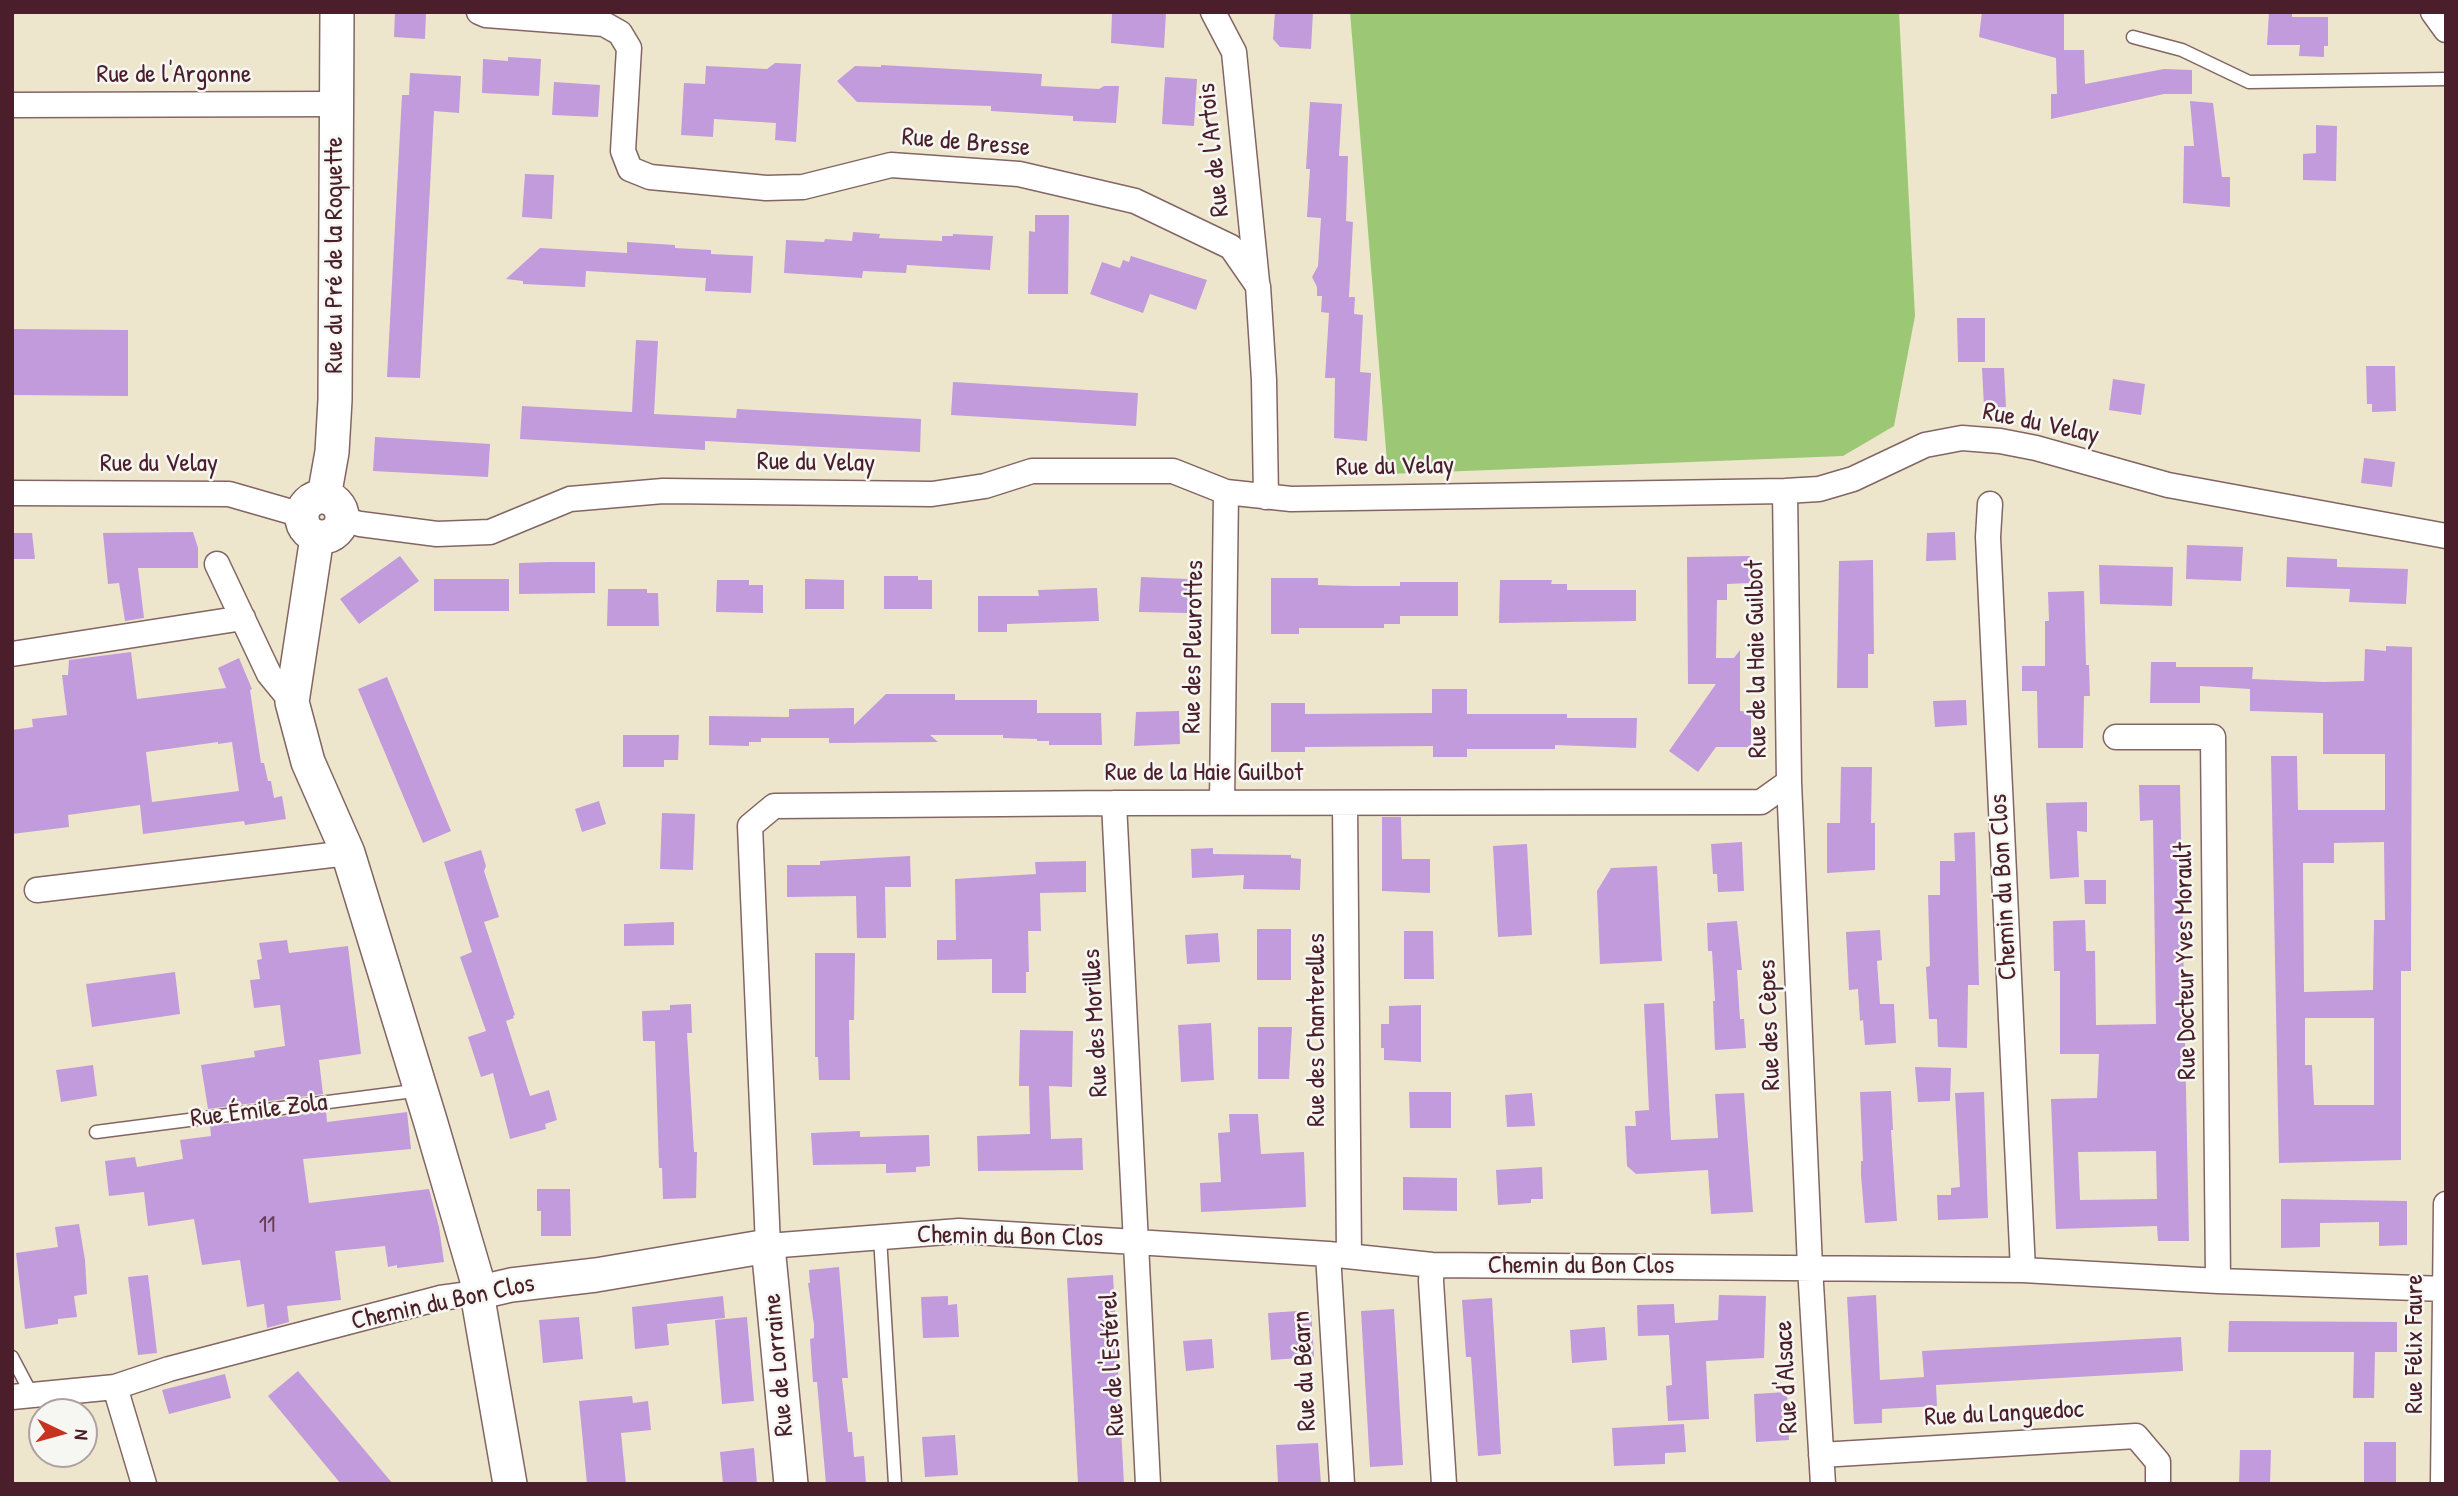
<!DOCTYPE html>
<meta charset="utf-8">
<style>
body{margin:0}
#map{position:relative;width:2458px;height:1496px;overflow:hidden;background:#eee6cc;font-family:"Patrick Hand",sans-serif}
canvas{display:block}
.frame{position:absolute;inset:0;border:14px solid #4a1f2b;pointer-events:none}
.north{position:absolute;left:28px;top:1398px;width:70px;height:70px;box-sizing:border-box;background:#f6f6f2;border:2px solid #b1a0a2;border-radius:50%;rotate:95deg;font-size:19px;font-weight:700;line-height:28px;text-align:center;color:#4a1f2b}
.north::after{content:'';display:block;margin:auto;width:24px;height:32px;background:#c8321e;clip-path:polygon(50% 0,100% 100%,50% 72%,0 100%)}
</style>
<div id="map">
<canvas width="2458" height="1496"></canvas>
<div class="frame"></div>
<div class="north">N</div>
</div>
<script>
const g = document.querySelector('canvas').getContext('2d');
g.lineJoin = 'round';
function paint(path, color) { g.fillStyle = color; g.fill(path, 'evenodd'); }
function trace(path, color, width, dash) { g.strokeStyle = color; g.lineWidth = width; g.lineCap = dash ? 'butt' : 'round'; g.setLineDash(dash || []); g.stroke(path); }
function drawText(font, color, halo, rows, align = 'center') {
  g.font = font + ' "Patrick Hand",sans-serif'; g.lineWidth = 5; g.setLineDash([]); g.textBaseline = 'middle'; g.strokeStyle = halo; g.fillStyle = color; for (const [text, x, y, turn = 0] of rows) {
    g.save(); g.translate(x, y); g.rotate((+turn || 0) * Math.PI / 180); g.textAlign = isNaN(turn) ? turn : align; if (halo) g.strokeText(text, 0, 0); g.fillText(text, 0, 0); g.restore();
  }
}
const green = new Path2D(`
 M1350 12H1899L1915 316 1894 426 1843 456 1388 474Z`);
const building = new Path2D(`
 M395 12H426L425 39 394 37Z
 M1112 12H1166L1164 48 1111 43Z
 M1275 12H1313L1311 49 1280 47 1273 39Z
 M1982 12H2064V50H2084L2085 84 2164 69 2192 70V94H2164L2051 119V94H2057L2056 58 1979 37Z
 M2269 12H2292V17H2328V46H2324V57L2299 56 2300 45H2267Z
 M508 57 541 59 539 96 482 93 483 59 508 61Z
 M775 63 801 64 796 142 775 140 776 123 714 119 713 137 681 135 684 83 705 84 706 66 767 69Z
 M881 65 1042 74 1041 86 1099 89 1104 86H1119L1116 123 1073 121V116L991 111V106L857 102 837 81 855 66 881 67Z
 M410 73 461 76 459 113 434 111 420 378 387 377 402 95H409Z
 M1165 77 1197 79 1194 126 1162 124Z
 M554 82 600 85 598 117 552 115Z
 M2190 101 2213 103 2222 177H2230V207L2183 203 2184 146H2194Z
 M1310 102 1342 104 1339 156H1348L1346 221 1353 222 1349 297H1355L1354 314 1363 315 1360 372 1371 373 1367 441 1334 438 1335 378H1325L1329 313 1321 312 1322 296H1317V287L1312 277 1318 266 1321 218 1307 217 1310 169H1306Z
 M2316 125 2337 126 2336 181 2303 180V154L2316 153Z
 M525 174 554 175 552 219 522 217Z
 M1035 215H1069L1068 294H1028L1029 231 1035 232Z
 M853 232 880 234 879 238 942 241V236H953V234L993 236 990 270 907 265 906 273 863 271 862 278 784 273 786 240 824 242 825 239 852 241Z
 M627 242 675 245V248L711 250V254L753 256 751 293 705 291 706 278 586 271 585 287 523 284V281L506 279 540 248 627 253Z
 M1131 256 1207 280 1196 310 1150 294 1143 313 1090 294 1102 262 1120 268 1123 260 1129 262Z
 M1957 318H1985V362H1958Z
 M12 329 128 330V396L12 395Z
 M636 340 658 341 654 414 736 418 737 409 921 419 920 452 705 441V450L520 439 522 406 632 412Z
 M2366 366H2395L2396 411 2372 412V404H2367Z
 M1982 368H2004L2006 407H1984Z
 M2113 379 2145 384 2141 415 2109 410Z
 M953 382 1138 393 1136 426 951 415Z
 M375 437 490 444 488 477 373 471Z
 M2364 458 2395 462 2392 487 2361 483Z
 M193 532 198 548V568H138L144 618 125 621 119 583 108 584 103 533Z
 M1955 532 1956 560 1926 561 1927 533Z
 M12 533H32L35 559H12Z
 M2187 545 2243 547 2241 581 2186 579Z
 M400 556 419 581 359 624 340 599Z
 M1750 556V583L1727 584V600H1717L1716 658H1734L1740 650V711L1751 712V747H1716L1698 772 1669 751 1716 684H1688L1687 557Z
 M2287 557 2337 559V567L2408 569 2406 604 2349 602 2350 589 2286 587Z
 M1873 560 1874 654H1868V688H1837L1839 561Z
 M550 562H595V593L519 594V563Z
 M2099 565 2173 567 2172 606 2100 604Z
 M884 576H918V580H932V609H884Z
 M1141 577 1188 579 1187 613 1139 612Z
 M1271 578H1318V585L1353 586H1400V582H1458V616H1400V624H1384V628H1299V634H1271Z
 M434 579H509V611H434Z
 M805 579 844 580V609H805Z
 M717 580H749V585H763V613L716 612Z
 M1500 580H1552L1551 584H1567V590H1636V621L1499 623Z
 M1097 588 1099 621 1007 624V632H978V596H1039L1038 590Z
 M608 589H647V593H658L659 626H607Z
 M2084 591 2086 665H2089L2090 696H2084L2083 748H2038L2037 691H2022V666H2045V621H2049L2048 592Z
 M2386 646 2412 647 2411 971H2401V1160L2279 1163 2271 756H2297L2298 810H2385V754H2323V713L2250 711V689L2200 686V703H2150L2151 662H2176V667H2253L2252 679 2324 682 2364 681 2365 649 2386 651ZM2384 842 2385 920H2374L2373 990 2304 992 2303 863H2334V843ZM2305 1018H2374V1105H2314L2312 1065H2305Z
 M131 652 137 699 226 688 218 668 239 658 252 689 250 690 261 763H264L268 781H271L274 798 282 796 286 819 245 825 244 821 143 834 140 805 68 815 69 827 12 834V730L33 727 32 719 67 715 62 675H68L69 660ZM218 742V744L232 742 239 791 152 802 146 752Z
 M387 677 451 831 423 843 358 689Z
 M1432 689H1467V714H1567V718H1637L1636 748 1555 745V749H1467V757H1433V746L1305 747V752H1271V703H1305V714L1432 713Z
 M886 694H955V700H1037V713H1101L1102 745H1049V741H1037V739L1003 738V735H930L938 742 829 743V738H761V742H749V746L709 745V716L789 717V709L854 708V725Z
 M1966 700 1967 725 1935 727 1933 701Z
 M1179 711 1180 744 1134 746 1136 712Z
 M623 735H679L678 760H664V767H623Z
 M1841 767H1872L1871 823H1875V870L1827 873V823H1840Z
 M2139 785H2180L2189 1241H2158L2157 1226 2056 1229 2051 1099 2097 1098 2099 1054H2060V971H2054L2053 921 2085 920 2086 951H2095L2096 1025 2156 1024 2153 820 2140 821ZM2156 1151 2157 1199 2080 1200 2078 1152Z
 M599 801 606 824 582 832 575 809Z
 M2087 802V832L2077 831 2079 877 2050 879 2046 803Z
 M662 813 695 814 693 870 660 869Z
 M1382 817H1401L1402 859H1430V893L1382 891Z
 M1975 832 1979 985H1968L1967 1048 1938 1047 1937 1019H1929L1926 967 1930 966 1928 895H1940V861H1955L1954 833Z
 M1742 842 1744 891 1718 892 1717 874H1713L1711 844Z
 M1527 844 1532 935 1498 937 1493 846Z
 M1213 848V854L1291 855V858L1301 859 1300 890 1243 889 1244 875 1192 878 1191 849Z
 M481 850 486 866 484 871 499 917 484 922 515 1015 513 1016 514 1018 506 1021 530 1096 549 1090 557 1120 545 1124 546 1129 510 1139 493 1073 481 1077 468 1037 486 1031 460 957 472 952 444 862Z
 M910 856 911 887H885L886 938H857L856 896 787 897V865H820V861Z
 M1086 861V892L1040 893 1041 931H1028L1029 972H1026V993H992V959L937 960V940H956L955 879 1036 874 1035 862Z
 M1657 866 1662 961 1600 964 1597 891 1611 868Z
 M2084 880H2106V904H2085Z
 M1737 921 1742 970H1737L1740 1019H1744L1746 1048 1715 1050 1713 1001H1715L1712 951H1708L1707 923Z
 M674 922V945L624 946V924Z
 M1257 929H1291V980H1257Z
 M1880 930 1882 960 1877 961 1880 1004H1894L1896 1043 1865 1045 1863 1020 1860 1021 1858 989 1849 990 1846 932Z
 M1404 931H1433L1434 979H1404Z
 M1218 933 1220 962 1187 964 1185 935Z
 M287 940 289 953 348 946 361 1054 319 1060 323 1094 208 1109 201 1065 255 1057 254 1051 285 1046 280 1005 254 1008 250 980 260 979 257 960 262 959 259 943Z
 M815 953H855L854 1020H849L850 1080H819L818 1057H815Z
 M175 972 180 1014 92 1027 86 984Z
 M1664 1003 1671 1140 1718 1138 1715 1094 1744 1093 1753 1212 1711 1214 1708 1170 1636 1174 1627 1166 1625 1126H1636L1635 1111 1649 1110 1644 1004Z
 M691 1004 692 1033H687L694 1152H697L696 1198 663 1199 662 1168H659L655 1041H643L642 1011 670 1010V1005Z
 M1421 1005V1062L1384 1060V1048H1381V1024H1389V1006Z
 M1211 1023 1214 1080 1181 1082 1178 1025Z
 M1258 1027H1292L1289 1079H1258Z
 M1020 1030 1073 1031 1072 1087 1049 1086 1051 1139 1082 1138 1083 1170 978 1171 977 1136 1030 1134 1029 1086H1019Z
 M93 1065 97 1096 61 1102 56 1070Z
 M1915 1067 1951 1068 1950 1101 1918 1102Z
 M1891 1091 1893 1130H1891L1897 1221 1865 1223 1861 1175V1161H1863L1860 1092Z
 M1409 1092H1451V1128H1410Z
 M1984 1092 1988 1218 1938 1220 1937 1195H1951V1188L1960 1187 1955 1093Z
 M1532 1093 1535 1126 1507 1127 1505 1095Z
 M326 1111 327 1122 407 1112 411 1149 303 1159 309 1203 429 1189 439 1227 444 1262 397 1268V1265L388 1267 385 1246 335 1251 341 1300 287 1306 289 1322 267 1328 264 1304 247 1307 240 1260 202 1265 194 1219 148 1226 144 1192 109 1196 105 1161 135 1157 137 1167 183 1159 180 1140 211 1136 210 1126Z
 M1229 1114H1258L1261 1154 1304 1152 1306 1207 1201 1212 1200 1183 1221 1182 1218 1133 1230 1132Z
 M860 1131V1137L929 1135 930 1166 916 1167V1172L886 1173V1164L813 1165 811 1133Z
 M1542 1167 1543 1199H1531V1203L1498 1205 1496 1170Z
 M1403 1177 1457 1178V1211L1403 1210Z
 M537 1189H570L571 1236H541V1211H537Z
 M2281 1199 2407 1201V1245L2379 1246V1222L2320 1223V1247L2281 1248Z
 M79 1224 85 1260 87 1294 74 1296 77 1317 58 1319V1324L25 1329 16 1253 58 1247 55 1227Z
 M839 1267 848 1378H842L848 1432H852L854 1457 864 1456 866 1484H826L817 1382H813L810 1339 814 1338V1325L808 1283H810L809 1270Z
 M148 1275 157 1353 138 1355 128 1277Z
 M1113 1275 1124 1484H1078L1067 1278Z
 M1719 1295 1766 1296 1764 1358 1706 1361 1709 1419 1668 1421 1666 1386 1672 1385 1669 1335 1638 1336 1637 1305 1674 1304 1675 1323 1718 1320Z
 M1876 1295 1880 1380 1924 1377 1922 1351 2181 1337 2183 1371 1936 1385 1937 1406 1882 1409V1423L1854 1424 1847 1297Z
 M723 1296 725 1318 667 1324 669 1345 635 1349 632 1307Z
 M948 1296V1305L957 1304 959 1337 923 1338 921 1297Z
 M1492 1298 1501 1454 1478 1456 1471 1357H1466L1462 1300Z
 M1394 1309 1403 1465 1370 1467 1361 1311Z
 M1311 1310 1314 1357 1271 1360 1268 1313Z
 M579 1317 583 1359 543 1363 539 1320Z
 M747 1317 754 1401 722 1404 715 1320Z
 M2229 1321 2397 1322V1352H2375L2374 1398H2353L2354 1352H2228Z
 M1605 1327 1607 1360 1572 1363 1570 1330Z
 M1212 1339 1214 1368 1186 1371 1183 1341Z
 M298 1371 393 1484H341L268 1396Z
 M225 1374 231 1398 169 1414 162 1390Z
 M1787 1392 1789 1440 1756 1442 1754 1394Z
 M632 1396 633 1403 648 1401 651 1430 621 1433 626 1484H587L579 1401Z
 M1684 1424 1686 1452 1665 1453V1464L1614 1466 1612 1428Z
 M955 1435 958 1475 925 1477 922 1437Z
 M2364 1442H2396V1484H2364Z
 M1318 1443 1321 1484H1278L1276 1445Z
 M754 1448 757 1484H723L720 1452Z
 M2240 1450H2271L2270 1484H2239Z`);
const lane = new Path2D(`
 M2133 37 2182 50 2249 82 2446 79
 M96 1132 421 1090
 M880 1237 895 1484
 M12 1357 32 1395`);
const street = new Path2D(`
 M479 12 486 15 604 24 620 33 629 48 623 151 630 169 650 177 766 188 803 187 891 165 1019 174 1135 201 1231 247 1258 286 1264 380 1266 497
 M1213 12 1234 52 1257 282
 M2433 12 2446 30
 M12 105 336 104
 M1785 491 1789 782 1761 802 1114 803 774 806 750 826 768 1246 959 1231 1328 1254 1432 1265 2023 1270 2218 1281 2445 1289
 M12 493 229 494 302 515
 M1990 504 1988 537 2023 1270
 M342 519 360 524 437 534 490 532 570 499 663 491 932 494 985 486 1032 471H1173L1226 492 1291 499 1785 491 1819 489 1853 479 1925 445 1962 438 2000 441 2036 448 2168 485 2446 536
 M217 564 269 674 292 702
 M12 654 243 618
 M2116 737H2213L2218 1281
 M1789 782 1810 1267 1823 1484
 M1114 803 1148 1484
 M1222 803 1226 492
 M1345 803 1349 1256
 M37 890 348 853
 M1328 1254 1342 1484
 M1432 1265 1431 1281 1444 1484
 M115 1387 144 1484
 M12 1397 115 1387 169 1369 440 1298 477 1293
 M1821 1455 2136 1436 2158 1462V1484
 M2443 1484 2446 1204`);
const secondary = new Path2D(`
 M324 497 332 452 335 400 337 12
 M302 517a20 20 0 1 1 40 0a20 20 0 1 1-40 0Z
 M317 537 292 702 308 762 348 853 430 1120 477 1280V1293L510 1484
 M477 1293 511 1285 596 1275 768 1246 791 1484`);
const numberNames = [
 ["11",267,1226]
];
const streetNames = [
 ["Rue de l'Argonne",174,75],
 ["Rue de Bresse",966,143,5],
 ["Rue de l'Artois",1214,150,-96],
 ["Rue du Pré de la Roquette",335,255,-90],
 ["Rue du Velay",2041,424,12],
 ["Rue du Velay",816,463,1],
 ["Rue du Velay",159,464],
 ["Rue du Velay",1395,467,-1],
 ["Rue des Pleurottes",1194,647,-89],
 ["Rue de la Haie Guilbot",1757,659,-91],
 ["Rue de la Haie Guilbot",1204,773],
 ["Chemin du Bon Clos",2004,887,-93],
 ["Rue Docteur Yves Morault",2186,961,-91],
 ["Rue des Morilles",1096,1023,-93],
 ["Rue des Cèpes",1770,1025,-92],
 ["Rue des Chanterelles",1317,1030,-90],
 ["Rue Émile Zola",259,1111,-7],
 ["Chemin du Bon Clos",1010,1237,1],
 ["Chemin du Bon Clos",1581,1266],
 ["Chemin du Bon Clos",443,1303,-12],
 ["Rue Félix Faure",2415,1344,-90],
 ["Rue de l'Estérel",1113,1364,-93],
 ["Rue de Lorraine",779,1365,-95],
 ["Rue du Béarn",1305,1371,-93],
 ["Rue d'Alsace",1787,1377,-93],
 ["Rue du Languedoc",2004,1414,-3]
];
paint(green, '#9cc875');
paint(building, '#c19bdc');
trace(lane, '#836563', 15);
trace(street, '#836563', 27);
trace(secondary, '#836563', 36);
trace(lane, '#fff', 12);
trace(street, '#fff', 24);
trace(secondary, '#fff', 33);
drawText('23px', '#683e57', null, numberNames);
drawText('26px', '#4a1f2b', '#f6f6f2', streetNames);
</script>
